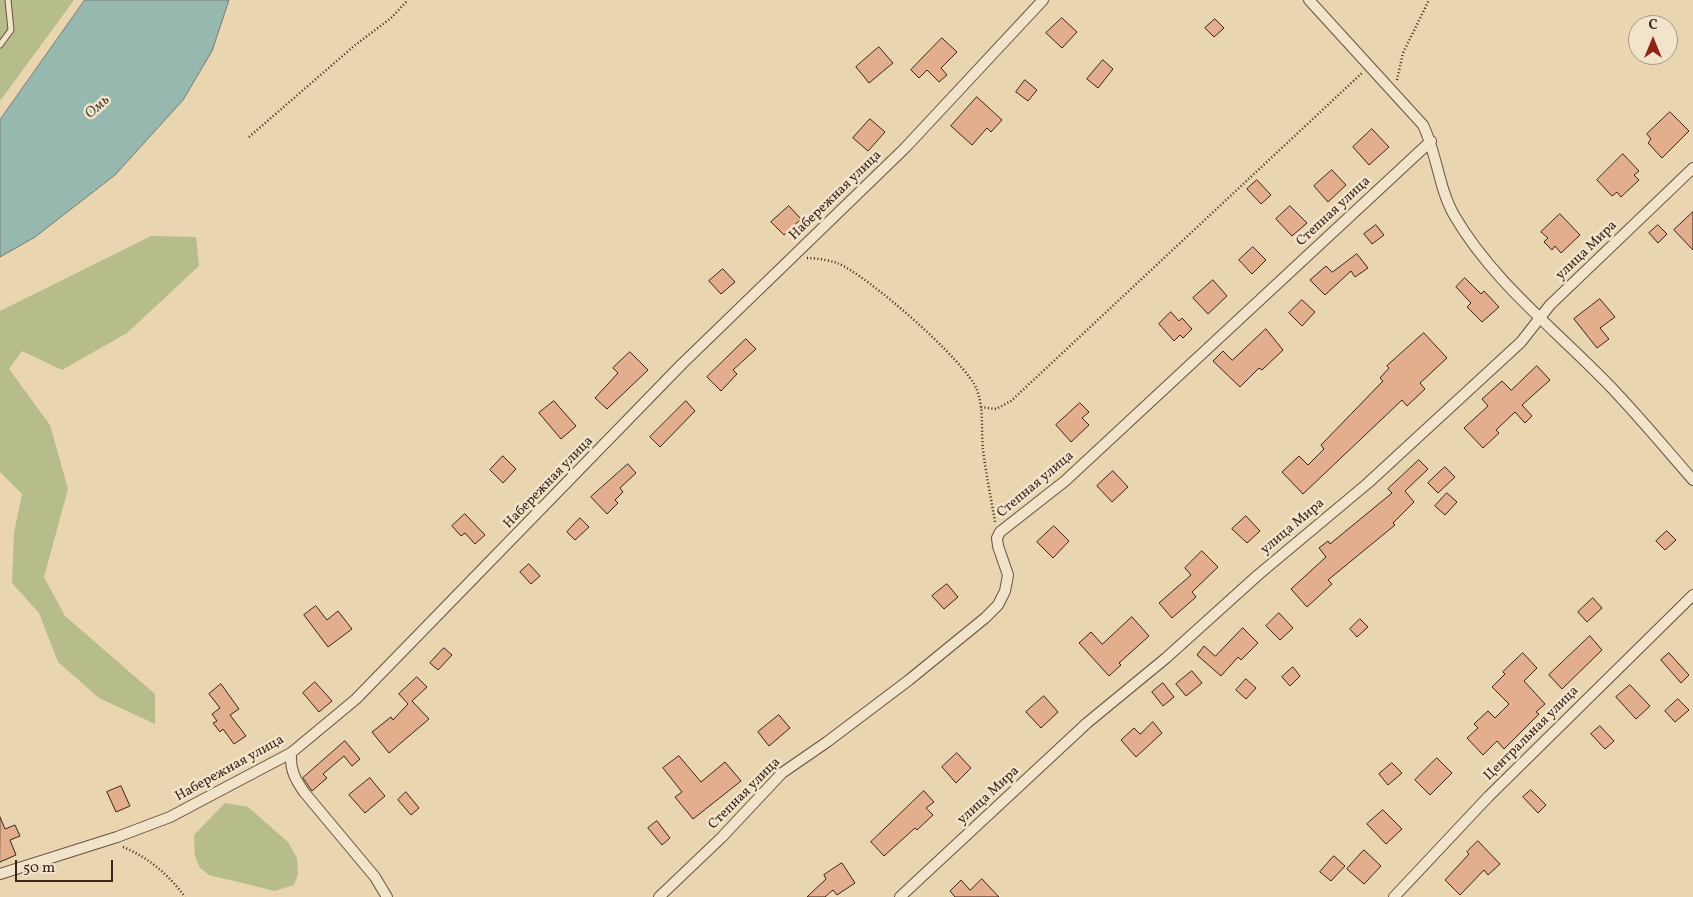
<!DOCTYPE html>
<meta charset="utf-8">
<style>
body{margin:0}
#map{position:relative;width:1693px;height:897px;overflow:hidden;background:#e9d5af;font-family:Vollkorn,serif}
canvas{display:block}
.north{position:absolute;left:1628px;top:15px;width:50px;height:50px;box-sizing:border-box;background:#f1e4cb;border:1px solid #a99784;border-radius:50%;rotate:0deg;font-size:14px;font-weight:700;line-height:20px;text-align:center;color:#3d231a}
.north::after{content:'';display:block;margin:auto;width:18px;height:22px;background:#8f2418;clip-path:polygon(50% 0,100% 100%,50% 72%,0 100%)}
.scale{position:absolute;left:15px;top:860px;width:98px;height:22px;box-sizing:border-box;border:2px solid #3d231a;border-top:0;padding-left:6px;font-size:15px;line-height:18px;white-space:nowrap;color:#3d231a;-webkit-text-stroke:4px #f1e4cb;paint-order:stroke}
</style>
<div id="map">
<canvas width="1693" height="897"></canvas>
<div class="north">С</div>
<div class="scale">50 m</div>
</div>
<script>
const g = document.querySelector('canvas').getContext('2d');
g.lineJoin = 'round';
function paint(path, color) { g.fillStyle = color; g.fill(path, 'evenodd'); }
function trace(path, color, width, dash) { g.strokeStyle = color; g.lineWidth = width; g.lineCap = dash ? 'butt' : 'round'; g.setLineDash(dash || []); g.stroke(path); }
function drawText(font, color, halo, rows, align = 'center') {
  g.font = font + ' Vollkorn,serif'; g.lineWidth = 5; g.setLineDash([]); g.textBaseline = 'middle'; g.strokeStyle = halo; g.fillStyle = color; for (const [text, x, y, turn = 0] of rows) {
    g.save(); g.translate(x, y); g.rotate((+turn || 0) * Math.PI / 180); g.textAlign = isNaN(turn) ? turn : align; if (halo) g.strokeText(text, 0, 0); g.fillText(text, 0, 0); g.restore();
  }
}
const green = new Path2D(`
 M0 0H74L0 101Z
 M151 236 196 237 199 266 127 333 62 370 22 351 9 369 50 425 68 489 44 577 65 616 155 694V724L99 698 58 662 39 613 12 583 14 533 22 494 0 472V311Z
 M225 803 248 807 288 842 297 858 298 874 294 885 275 891 209 875 200 868 195 856 194 835Z`);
const water = new Path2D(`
 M85 0H229L212 51 183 100 115 175 35 237 0 257V120Z`);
const building = new Path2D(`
 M1062 18 1077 32 1062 48 1046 33Z
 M1215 19 1224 28 1214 37 1205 28Z
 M942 38 957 52 941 68 947 75 939 82 927 70 919 78 911 70Z
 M879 47 893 63 869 83 856 67Z
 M1103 60 1113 69 1098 88 1087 79Z
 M1025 80 1037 90 1028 101 1016 92Z
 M977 97 1002 120 991 132 987 128 972 145 951 126Z
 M1670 112 1689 131 1662 158 1648 143 1651 139 1647 134Z
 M870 119 885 132 868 151 853 138Z
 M1372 129 1389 147 1369 165 1353 147Z
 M1623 154 1639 171 1634 175 1639 180 1621 197 1617 192 1612 196 1597 180Z
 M1332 170 1346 185 1328 202 1314 186Z
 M1257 180 1271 195 1261 204 1247 189Z
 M789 206 801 219 784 235 771 222Z
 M1290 206 1307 223 1292 236 1276 219Z
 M1693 212V250L1674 230Z
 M1560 214 1580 235 1561 253 1555 246 1552 250 1544 242 1548 238 1541 232Z
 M1376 225 1384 235 1372 244 1364 234Z
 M1658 225 1667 234 1658 243 1649 233Z
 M1253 247 1266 260 1252 274 1239 260Z
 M1357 254 1368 268 1355 277 1351 271 1325 295 1310 280 1326 266 1332 272Z
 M723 269 735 282 721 294 709 281Z
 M1465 278 1481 294 1484 291 1499 307 1482 322 1467 307 1471 303 1456 287Z
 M1213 280 1227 296 1208 314 1193 298Z
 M1600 299 1615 317 1600 328 1609 339 1597 348 1574 319Z
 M1302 300 1315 312 1302 326 1289 313Z
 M1171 312 1179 321 1182 318 1192 329 1183 338 1180 335 1174 341 1159 324Z
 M1266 329 1283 350 1262 370 1259 368 1240 387 1213 361 1223 351 1232 360Z
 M1424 333 1447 358 1420 383 1425 389 1407 406 1402 400 1303 494 1282 472 1299 456 1308 465 1324 449 1321 445 1383 381 1380 378 1389 368 1387 366Z
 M746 339 756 349 733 370 737 374 721 391 707 377Z
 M630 352 648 370 607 409 595 398 618 373 613 368Z
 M1537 366 1550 380 1522 405 1532 416 1525 423 1515 412 1496 430 1499 433 1483 448 1464 428 1488 406 1482 399 1502 381 1511 390Z
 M554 401 576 426 561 439 539 413Z
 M686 401 695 411 660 447 650 437Z
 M1080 403 1089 412 1082 418 1089 425 1071 442 1056 425Z
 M503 456 516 469 503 483 490 470Z
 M1419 460 1428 469 1405 491 1414 502 1393 523 1395 525 1328 580 1332 584 1307 607 1291 589 1326 557 1319 548 1328 541 1330 544 1392 493 1388 489Z
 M628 464 636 473 620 488 623 492 615 500 618 503 607 514 591 497Z
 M1445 467 1455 477 1438 493 1428 483Z
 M1113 471 1128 487 1112 502 1097 486Z
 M1447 493 1457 502 1445 515 1435 506Z
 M465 514 485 535 475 544 465 533 461 536 452 526Z
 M1246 516 1260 531 1247 543 1232 529Z
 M580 518 589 527 575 540 567 532Z
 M1054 526 1069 541 1053 558 1037 542Z
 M1667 531 1676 540 1665 550 1656 541Z
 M1202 551 1218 567 1192 592 1196 597 1172 618 1159 603 1191 575 1185 568Z
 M529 564 540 576 531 584 520 572Z
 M947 584 958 597 944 609 932 596Z
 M1593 598 1602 608 1587 622 1578 612Z
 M316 606 327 620 338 611 352 629 328 647 304 615Z
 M1279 613 1293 628 1280 640 1266 626Z
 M1132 617 1149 636 1119 663 1121 665 1109 676 1079 643 1091 632 1102 644Z
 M1360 619 1368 627 1357 637 1350 629Z
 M1243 628 1258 643 1241 660 1238 657 1221 676 1197 655 1204 646 1215 656Z
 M1590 636 1602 650 1562 689 1549 675Z
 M444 648 452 655 438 670 430 663Z
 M1523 653 1537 668 1524 681 1545 704 1536 712 1539 714 1504 749 1497 741 1483 755 1467 738 1478 728 1474 724 1488 711 1495 718 1509 704 1492 687 1505 674 1503 672Z
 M1669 653 1689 675 1681 683 1661 660Z
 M1293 667 1300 676 1290 686 1282 677Z
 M1192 671 1202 683 1186 696 1176 684Z
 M417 677 427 687 412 701 429 719 389 753 372 732 391 717 393 720 408 704 399 694Z
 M1246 679 1256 688 1246 699 1236 690Z
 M315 682 332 701 319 712 303 693Z
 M1163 683 1174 697 1163 706 1152 692Z
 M221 684 239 709 230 715 246 736 234 744 223 729 220 732 213 723 217 721 212 714 220 708 209 694Z
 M1630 685 1650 706 1636 719 1616 697Z
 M1044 696 1058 712 1041 728 1026 712Z
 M1678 699 1689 710 1675 722 1665 711Z
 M779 715 790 728 769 746 758 732Z
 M1153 722 1162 733 1136 757 1121 740 1134 728 1140 734Z
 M1600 726 1614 741 1605 749 1591 734Z
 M345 741 360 759 352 766 344 756 323 774 327 778 312 791 303 778Z
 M957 753 971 768 956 783 942 767Z
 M679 756 701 782 725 762 741 781 693 819 675 797 682 792 663 768Z
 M1437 758 1452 773 1430 795 1415 780Z
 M1392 763 1402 773 1388 785 1379 774Z
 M370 778 385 796 365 813 349 795Z
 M121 786 130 806 116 812 107 792Z
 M1531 790 1546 805 1538 813 1523 797Z
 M924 791 934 802 926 808 933 815 917 830 915 828 884 856 871 842Z
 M406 792 419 808 411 815 398 800Z
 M1383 810 1402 829 1386 844 1367 824Z
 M0 817 5 829 15 825 20 836 10 840 16 855 0 862Z
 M657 821 670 838 662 845 648 828Z
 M1478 841 1500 864 1488 875 1484 870 1460 895 1445 880 1469 854 1467 852Z
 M1364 850 1381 866 1364 884 1347 869Z
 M1334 856 1345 866 1331 881 1320 872Z
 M842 863 855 883 837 895 833 890 825 897H807L826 879 824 875Z
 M982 879 999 897H955L950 891 961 880 970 890Z`);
const path = new Path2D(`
 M1397 80 1403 53 1429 0
 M249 137 354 46 391 18 408 0
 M807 258C817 258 828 260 837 263 866 274 967 362 977 390 984 409 981 431 983 450 986 474 991 498 995 522
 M981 407 996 409 1011 401 1362 73
 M123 847C148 857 169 875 185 897`);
const service = new Path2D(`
 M0 45 11 30 8 0`);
const minor = new Path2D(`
 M1309 0 1423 125C1437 154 1439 189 1454 215 1491 279 1551 326 1602 378 1634 410 1663 446 1693 480
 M291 753C290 770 295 779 304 792L375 877 387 897
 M0 874 117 837 170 817 291 753 356 699 682 364 905 148 1043 0
 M659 897 722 837 782 773 827 742 909 680 985 618 998 605 1005 591 1008 575 998 546 997 538 1000 532 1065 481 1431 141
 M900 897 1087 723 1166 658 1258 575 1368 483 1521 342 1550 305 1693 168
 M1394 897 1488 797 1693 595`);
const streetNames = [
 ["Набережная улица",836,196,-44],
 ["Степная улица",1334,212,-43],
 ["улица Мира",1587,251,-44],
 ["Набережная улица",549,483,-46],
 ["Степная улица",1036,485,-40],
 ["улица Мира",1293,527,-40],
 ["Центральная улица",1532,734,-45],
 ["Набережная улица",230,769,-29],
 ["Степная улица",745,794,-45],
 ["улица Мира",989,796,-43]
];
const waterNames = [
 ["Омь",98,108,-42]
];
paint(green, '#b6bd8b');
paint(water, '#97b8ae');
trace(water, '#737c73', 1);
paint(building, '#e2ae8d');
trace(building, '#3d231a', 1);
trace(service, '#68503f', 7);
trace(minor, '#68503f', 12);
trace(path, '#3d231a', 2.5, [1, 2.5]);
trace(service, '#f1e4cb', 5);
trace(minor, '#f1e4cb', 10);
drawText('14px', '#3d231a', '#f1e4cb', streetNames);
drawText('italic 15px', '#54483f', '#f1e4cb', waterNames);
</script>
